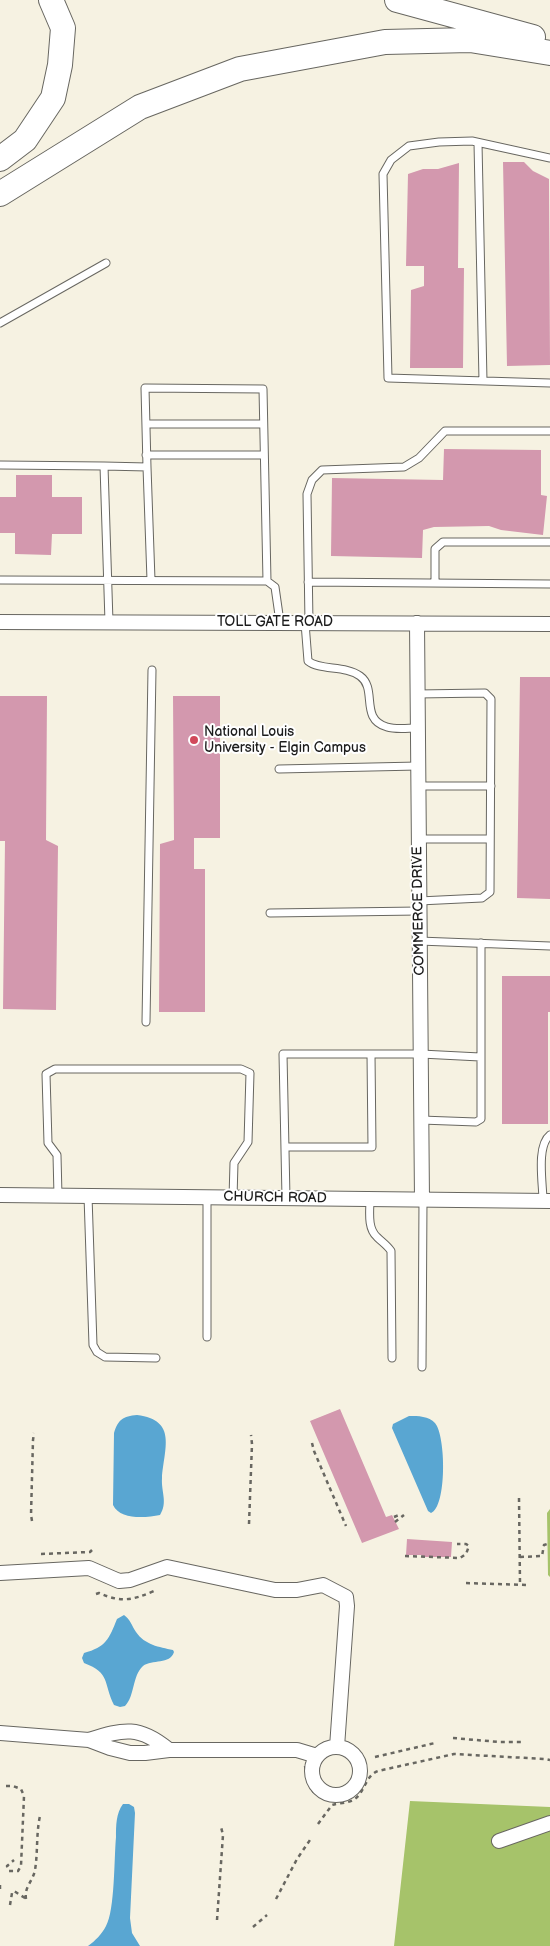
<!DOCTYPE html>
<style>
body{margin:0}
canvas{display:block;background:#f6f2e2}
</style>
<canvas width="550" height="1946"></canvas>
<script>
const g = document.querySelector('canvas').getContext('2d');
g.lineJoin = 'round';
function paint(path, color) { g.fillStyle = color; g.fill(path, 'evenodd'); }
function trace(path, color, width, dash) { g.strokeStyle = color; g.lineWidth = width; g.lineCap = dash ? 'butt' : 'round'; g.setLineDash(dash || []); g.stroke(path); }
function drawText(font, color, halo, rows, align = 'center') {
  g.font = font + ' "Balsamiq Sans",sans-serif'; g.lineWidth = 4; g.setLineDash([]); g.textBaseline = 'middle'; g.strokeStyle = halo; g.fillStyle = color; for (const [text, x, y, turn = 0] of rows) {
    g.save(); g.translate(x, y); g.rotate((+turn || 0) * Math.PI / 180); g.textAlign = isNaN(turn) ? turn : align; if (halo) g.strokeText(text, 0, 0); g.fillText(text, 0, 0); g.restore();
  }
}
const green = new Path2D(`
 M550 1509V1577L548 1575 547 1513Z
 M410 1801 550 1807V1946H394Z`);
const water = new Path2D(`
 M137 1415C178 1420 164 1449 162 1478 161 1492 168 1502 160 1515 145 1518 120 1520 113 1505L114 1433C118 1420 123 1416 137 1415Z
 M409 1416C418 1416 429 1416 435 1423 446 1436 447 1507 431 1513L428 1511 392 1428 393 1424Z
 M124 1615C130 1619 132 1626 136 1632 145 1645 159 1647 173 1650L174 1652C170 1665 152 1659 143 1666 132 1676 135 1696 125 1706L120 1707 114 1705C103 1683 111 1673 84 1663L82 1658 84 1653C106 1647 109 1639 117 1619Z
 M123 1804H129L134 1807 135 1813 130 1918 132 1933 140 1946H88C95 1941 102 1934 106 1926 115 1910 114 1858 116 1837 116 1826 116 1813 123 1804Z`);
const building = new Path2D(`
 M503 162H524L533 171 549 179 550 365 507 366Z
 M459 163 458 268H464L463 368H410L411 290 424 286V266H406L408 174 423 169H438Z
 M444 449 541 450V495L547 496 543 535 501 530 489 526 434 527 423 530 422 558 331 556 332 478 443 480Z
 M16 475H52V497H82V534H52L51 555 15 554V533H0V497H16Z
 M520 677H550V899L517 898Z
 M0 696H47L46 840 58 846 56 1010 3 1009 5 841H0Z
 M173 696H220V838H194V869H205V1012H159L160 844 174 840Z
 M502 976H550V1012H548V1124H502Z
 M340 1409 386 1517 392 1515 399 1529 362 1543 310 1421Z
 M407 1539 452 1542 451 1557H422V1555H406Z`);
const path = new Path2D(`
 M312 1443 314 1451 346 1526
 M519 1498 520 1584
 M394 1517 399 1515 402 1516
 M32 1521 31 1515 33 1440 34 1433
 M395 1522 404 1515
 M249 1524 252 1444 251 1435
 M41 1554 90 1552 92 1550
 M405 1556 460 1558 466 1554 469 1546 466 1544H457
 M520 1557 542 1556 544 1545 547 1544
 M466 1583 528 1585
 M96 1594 99 1593C121 1603 133 1600 154 1591L157 1592
 M453 1738 499 1742H521
 M375 1757 435 1743 436 1742
 M305 1766 308 1782 314 1793 313 1795
 M6 1786H13L21 1789 24 1796 21 1866 18 1871H9L7 1866 14 1860
 M318 1824 332 1805C339 1803 349 1803 355 1799 365 1791 366 1775 378 1771L454 1754 545 1759 550 1760
 M0 1885V1892
 M26 1899C24 1887 33 1881 35 1870 38 1852 36 1834 40 1816
 M276 1899 297 1859 310 1840
 M10 1905 12 1893 14 1891 25 1898
 M217 1920 223 1835 221 1827
 M253 1927 267 1915`);
const lane = new Path2D(`
 M478 143 483 381
 M550 158 472 141 439 142 409 146 391 160 383 174 388 378 550 383
 M0 323 106 263
 M146 424H263
 M146 455H264
 M0 465 104 466 109 622
 M104 466 147 467 145 388 263 389 267 581
 M147 467 151 580
 M0 580 267 581 275 587 280 622
 M308 582 550 584
 M435 583V549L443 542H550
 M305 623 308 661C320 671 345 665 360 676 378 689 359 719 387 727 396 730 408 728 418 728
 M309 623 307 494 312 480 322 470 404 467 419 458 445 431H550
 M417 694 485 693 491 699 490 892 482 898 419 901
 M279 769 418 766
 M418 786H491
 M419 839H490
 M270 913 419 911
 M419 941 550 946
 M146 1022 152 670
 M421 1120 476 1122 481 1119V943
 M285 1147H372L371 1054
 M58 1196 57 1155 48 1143 46 1074 55 1069H241L250 1073 248 1142 234 1163 233 1198
 M88 1196 93 1345 97 1352 105 1357 156 1358
 M207 1197V1337
 M286 1198 283 1054H421L480 1057
 M370 1199C370 1211 367 1228 377 1237 382 1242 387 1245 391 1251L392 1358
 M543 1201C543 1184 536 1146 550 1135
 M422 1367 423 1200`);
const street = new Path2D(`
 M0 622 550 624
 M417 623 422 1200
 M0 1195 550 1201
 M0 1573 89 1568 119 1581 130 1580 167 1567 275 1590H297L323 1585 346 1597 347 1606 337 1747
 M0 1733 89 1740 110 1748 130 1753H145L169 1750H297L317 1756
 M89 1740C124 1729 139 1725 169 1750
 M312 1771a24 24 0 1 1 48 0a24 24 0 1 1-48 0Z
 M499 1841 550 1823`);
const highway = new Path2D(`
 M397 0 533 37
 M0 159 25 140 53 98 60 65 63 28 51 0
 M0 194 140 107 240 69 385 42 470 40 550 53`);
const markers = [
 [194,740,5,"#d1495b"]
];
const streetNames = [
 ["TOLL GATE ROAD",275,622],
 ["COMMERCE DRIVE",419,911,-91],
 ["CHURCH ROAD",275,1198,1]
];
const poiNames = [
 ["National Louis",204,732],
 ["University - Elgin Campus",204,748]
];
paint(green, '#a6c36a');
paint(water, '#59a6d2');
paint(building, '#d398ae');
trace(lane, '#686761', 9);
trace(street, '#686761', 16);
trace(highway, '#686761', 26);
trace(path, '#686761', 2.5, [4, 4]);
trace(lane, '#fff', 7);
trace(street, '#fff', 14);
trace(highway, '#fff', 24);
for (const [x, y, r, color] of markers) { const dot = new Path2D(); dot.arc(x, y, r, 0, 2 * Math.PI); g.fillStyle = color; g.fill(dot); trace(dot, '#fff', 2); }
drawText('14px', '#1c1c1c', '#fff', streetNames);
drawText('14px', '#1c1c1c', '#fff', poiNames, 'left');
</script>
